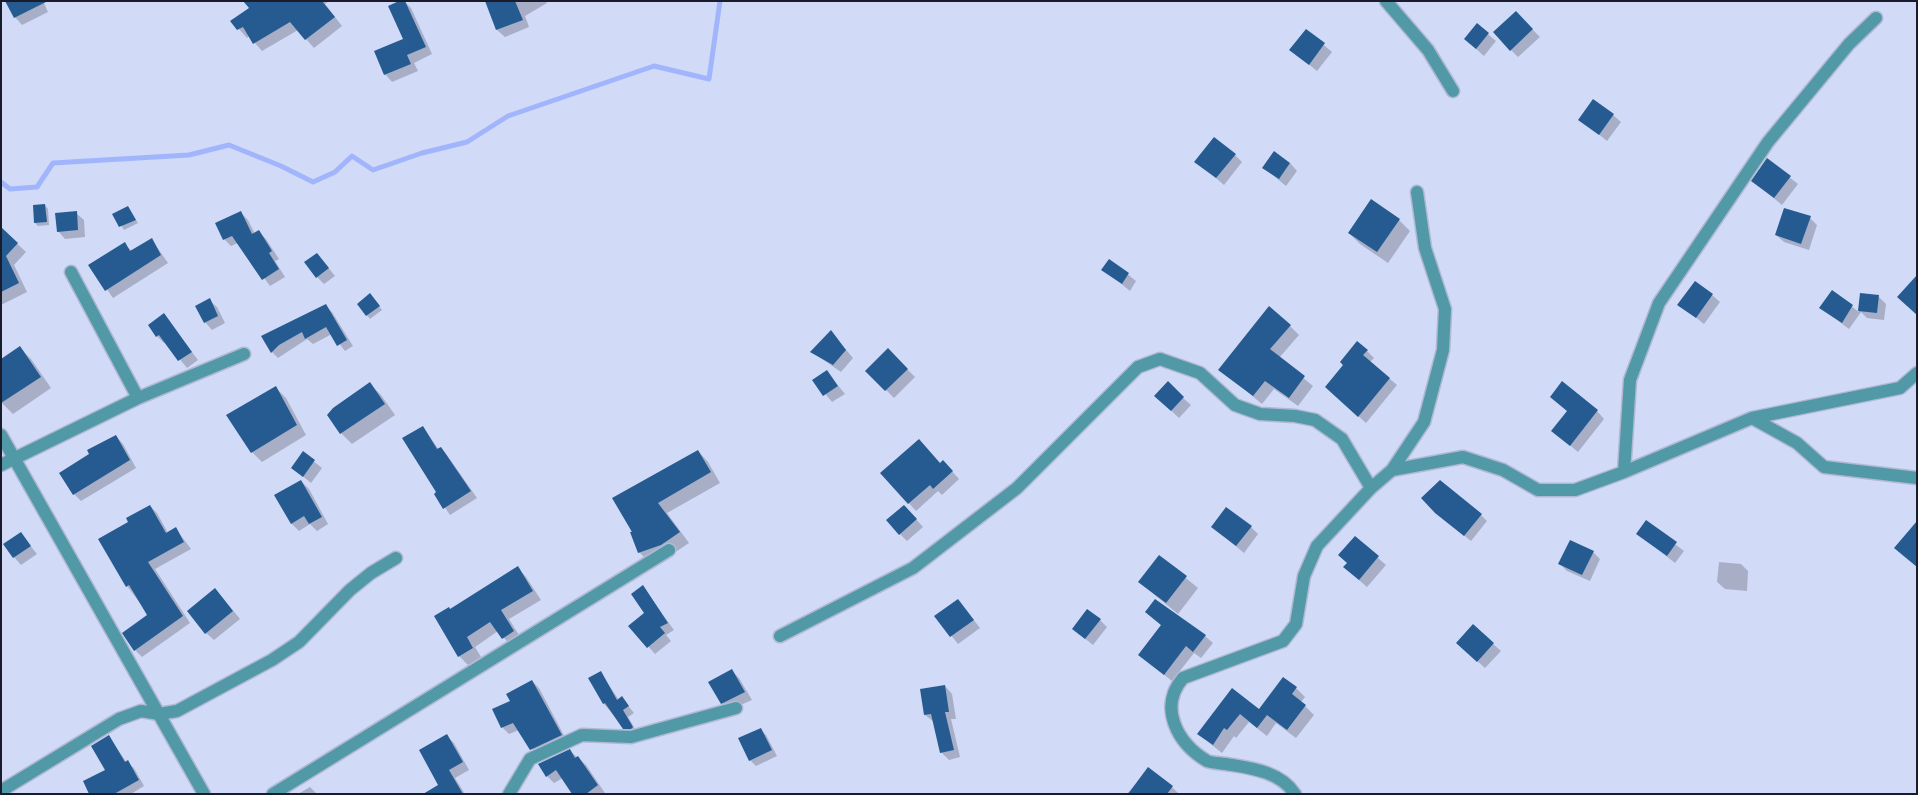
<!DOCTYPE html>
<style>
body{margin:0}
#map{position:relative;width:1918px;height:795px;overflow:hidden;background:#d1daf7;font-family:"IBM Plex Sans",sans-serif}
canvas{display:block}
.frame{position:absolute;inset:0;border:2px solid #181c2d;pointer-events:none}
</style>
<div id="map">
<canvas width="1918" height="795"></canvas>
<div class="frame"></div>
</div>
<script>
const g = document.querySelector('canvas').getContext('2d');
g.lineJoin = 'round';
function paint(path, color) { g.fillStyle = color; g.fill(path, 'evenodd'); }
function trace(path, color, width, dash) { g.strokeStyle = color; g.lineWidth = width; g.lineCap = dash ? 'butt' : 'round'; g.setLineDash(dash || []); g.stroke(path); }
const shadow = new Path2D(`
 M43 1 48 12 22 25 15 17Z
 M245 1H329L325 4 342 26 314 48 298 30 262 51 249 36 247 38 232 21 251 8Z
 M404 1 411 8 432 54 414 63 418 71 392 82 385 74 405 40Z
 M486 1H546L547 3 525 16 529 27 505 37 497 30Z
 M1516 13 1540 37 1518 57 1494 33Z
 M1477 25 1496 41 1484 56 1465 39Z
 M1306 30 1332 52 1317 71 1291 50Z
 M1613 115 1621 122 1607 141 1580 119Z
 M1235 155 1242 162 1224 185 1196 161Z
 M1767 160 1798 184 1782 205 1753 181Z
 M1290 163 1297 171 1286 186 1264 168Z
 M45 205 48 209 49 225 38 226 35 223Z
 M128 207 138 223 124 230 114 214Z
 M240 212 248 220 255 234 259 232 266 239 279 259 275 261 285 277 270 286 238 243 231 246 224 239Z
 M76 213 84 220 85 237 65 239 58 231Z
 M1810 218 1817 225 1809 250 1784 242 1776 235Z
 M1399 220 1410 231 1388 263 1360 244 1349 233Z
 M6 233 26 252 14 265 27 292 1 305V237Z
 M152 240 168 263 113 298 90 265 124 244 132 251Z
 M317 254 335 276 324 284 317 277Z
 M1110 260 1136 281 1130 291 1103 269Z
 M1832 292 1859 312 1861 295 1878 296 1886 304 1884 320 1867 318 1861 312 1849 329 1821 308Z
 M1712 295 1720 302 1704 324 1679 304Z
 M373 298 382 310 370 319 358 304Z
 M209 300 217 307 225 323 212 330 205 322Z
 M326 306 332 312 353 346 345 351 332 334 313 344 307 339 278 358 272 352 263 337Z
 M164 315 198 360 187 368 166 342 164 343 157 336Z
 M1290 326 1299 335 1279 358 1313 386 1298 406 1274 389 1262 404 1220 369Z
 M831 332 853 358 841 372 812 352Z
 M20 348 31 359 51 388 13 414 1 402Z
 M888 350 915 377 894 398 867 371Z
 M1367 351 1374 358 1370 362 1397 385 1366 423 1326 387Z
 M827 372 845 394 832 402 814 380Z
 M370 384 381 395 395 415 352 444 341 433Z
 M276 388 286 398 306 435 262 462 252 452 228 416Z
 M1183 398 1191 405 1179 418 1163 403Z
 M1597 411 1604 419 1578 452 1553 431Z
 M423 427 439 450 441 448 447 455 477 498 450 515 436 494 438 493Z
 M116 436 123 444 136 468 81 501 74 494Z
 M698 451 708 462 720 483 667 513 689 543 671 555 649 562 639 552 627 520Z
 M303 453 322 468 311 483 293 468Z
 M941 464 950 469 959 479 942 495 938 491 916 511 882 473Z
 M301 481 309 489 328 524 317 531 310 524 299 531 292 524 276 496Z
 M150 506 157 513 168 533 176 529 191 549 155 569 190 623 142 657 135 650 149 615 127 586 130 522Z
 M904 506 923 527 907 541 900 534Z
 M1481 515 1487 521 1471 541 1443 519Z
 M1646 522 1684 551 1675 563 1638 534Z
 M1213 527H1251L1258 534 1244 553Z
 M21 534 37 554 21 565 14 557Z
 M1355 538 1386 565 1367 587 1352 574 1348 563Z
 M1593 552 1600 559 1590 581 1567 571 1560 564Z
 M1159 556 1198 588 1178 614 1139 582Z
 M1719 562 1741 564 1748 571 1747 591 1725 589 1717 582Z
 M518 568 526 577 541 600 509 619 522 640 512 647 498 631 475 647 481 657 468 665 459 656 450 610Z
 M643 587 674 630 666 635 671 641 655 654 630 626 646 614Z
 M222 597 240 619 214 640 206 633Z
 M958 600 980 628 958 644 936 616Z
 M1147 612 1205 636 1213 643 1201 658 1194 653 1172 681 1139 655 1162 626Z
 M1100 620 1107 627 1093 645 1073 629Z
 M1473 626 1501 651 1485 668 1465 650Z
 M731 670 739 678 752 700 729 710 722 703Z
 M600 672 619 700 622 698 634 713 628 717 638 734H630L604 704 589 679Z
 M532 681 539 688 568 743 538 756 519 730 509 734 502 727 512 702Z
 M945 686 952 694 956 719H951L960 757 949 760 941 752 934 722 925 715Z
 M1296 688 1305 697 1301 702 1314 715 1296 738 1276 723 1267 736 1249 722 1236 738 1234 736 1222 753 1198 734 1232 690 1259 710Z
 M760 729 766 735 777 756 756 766 750 760Z
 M447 736 454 743 469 770 455 778 465 794H440Z
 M109 737 127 763 134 768 144 786 131 794H90L107 771Z
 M570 751 586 765 605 793 574 794 563 778 554 783 547 776Z
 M1148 769 1172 787 1179 794H1127Z
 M310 787 317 794H298Z`);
const stream = new Path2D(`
 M1 182 10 189 37 187 53 163 189 155 229 145 281 166 313 182 335 172 352 156 373 170 422 153 467 142 508 116 654 66 709 79 720 1`);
const building = new Path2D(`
 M5 1H48L14 18Z
 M243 1H322L335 17 305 40 290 22 253 44 243 27 237 30 230 21 249 8Z
 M399 1H405L426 47 407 55 411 64 384 75 374 51 403 39 388 6Z
 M485 1H515L523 20 496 30Z
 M1516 11 1533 29 1510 51 1493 32Z
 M1477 23 1489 33 1476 49 1464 39Z
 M1306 29 1325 43 1309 65 1289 50Z
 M1593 99 1614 114 1599 135 1578 120Z
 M1214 137 1236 154 1216 178 1194 162Z
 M1274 151 1290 163 1279 179 1262 168Z
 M1767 158 1791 176 1774 198 1751 181Z
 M1371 199 1400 219 1377 252 1348 233Z
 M45 204 47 222 34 223 33 205Z
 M128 206 136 220 119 227 112 214Z
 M1784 208 1811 216 1801 244 1775 235Z
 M77 211 78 230 57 232 55 213Z
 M241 211 252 234 259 230 272 251 269 253 279 269 262 280 232 236 223 240 215 223Z
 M1 227 18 243 6 256 19 283 1 292Z
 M152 238 161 255 105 291 88 265 125 242 130 251Z
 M317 253 329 268 316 278 304 262Z
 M1109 259 1129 273 1122 284 1101 270Z
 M1917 275V315L1897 297Z
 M1695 281 1713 294 1696 318 1677 305Z
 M1832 290 1853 305 1842 323 1819 308Z
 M370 293 380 306 366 316 357 304Z
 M1860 293 1879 295 1877 313 1858 311Z
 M210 298 218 316 204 323 195 306Z
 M326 304 347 340 337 346 326 327 305 339 302 332 279 345 271 353 261 336Z
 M1269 306 1291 325 1270 349 1305 376 1289 398 1265 381 1253 396 1218 370Z
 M164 313 192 352 178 361 159 335 156 337 148 325Z
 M831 330 846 350 833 365 810 352Z
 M1357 341 1368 350 1363 355 1390 378 1358 417 1325 387 1343 365 1340 362Z
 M20 346 41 377 1 403V359Z
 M888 348 908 369 885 391 865 371Z
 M827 370 838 386 823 396 812 380Z
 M1168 381 1184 397 1171 411 1154 396Z
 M1562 381 1598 410 1570 446 1551 431 1567 411 1550 397Z
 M370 382 385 404 340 434 327 415 333 408Z
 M276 386 297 425 251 453 226 415Z
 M423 426 437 449 441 447 471 491 443 509 434 494 436 492 402 438Z
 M116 435 130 460 73 495 59 473 89 454 87 450Z
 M919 439 940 463 943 460 953 471 933 489 930 485 908 504 880 473Z
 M698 450 711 472 658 503 680 532 661 545 638 553 630 532H632L612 498Z
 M303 451 315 460 303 477 291 468Z
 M301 480 322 517 309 524 304 516 291 524 274 495Z
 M1440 480 1482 514 1464 536 1435 513 1421 498Z
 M150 505 166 533 176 527 184 542 148 562 183 616 134 651 122 633 147 615 129 585 126 587 98 539 128 522 126 518Z
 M904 505 917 519 899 535 886 520Z
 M1226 507 1252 526 1236 546 1211 527Z
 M1646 520 1677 542 1667 556 1636 534Z
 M1917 521V567L1894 548Z
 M21 532 31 546 13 558 3 544Z
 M1355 536 1379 556 1359 580 1343 567 1347 563 1338 555Z
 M1570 540 1594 551 1582 575 1558 564Z
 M1159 555 1187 576 1166 603 1138 582Z
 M518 566 533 591 501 610 514 631 502 639 490 622 467 637 473 648 458 657 434 616 449 607 450 609Z
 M643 585 668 623 660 627 665 633 647 648 628 626 644 613 631 594Z
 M215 588 233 611 205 634 187 611Z
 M958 599 974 620 950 637 934 616Z
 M1155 599 1206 635 1193 652 1186 646 1164 675 1138 655 1161 625 1145 612Z
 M1087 609 1101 619 1085 639 1072 629Z
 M1473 624 1494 643 1477 662 1456 643Z
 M732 669 745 692 721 704 708 682Z
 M601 671 617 700 622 696 629 706 623 710 633 727 631 729H623L605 703 603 704 588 678Z
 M1283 677 1297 687 1292 694 1306 705 1287 730 1267 715 1257 728 1240 714 1227 730 1224 728 1213 745 1197 734 1232 688 1259 709Z
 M532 680 562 735 530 750 513 723 501 728 492 709 510 701 506 694Z
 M945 685 949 712H945L954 750 940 753 931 714 924 715 920 689Z
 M761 728 772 750 749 761 738 738Z
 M447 734 463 762 449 770 463 794H423L438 785 419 750Z
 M109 735 125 762 128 760 139 780 114 794H89L83 781 105 770 91 746Z
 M570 749 575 758 578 756 598 785 586 794H572L556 770 546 777 538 764Z
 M1148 767 1173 786 1167 794H1128Z`);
const minor = new Path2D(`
 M1386 1 1428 50 1453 91
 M71 272 138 398
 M1752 418 1797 443 1824 467 1917 478
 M1 435 204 794
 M1 465 138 398 244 354
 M1392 470 1463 457 1503 470 1538 490H1575L1624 472 1752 418 1900 388 1917 373
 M1624 472 1630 380 1659 303 1768 142 1849 44 1876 18
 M780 636 913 568 1017 488 1138 367 1160 359 1200 373 1235 405 1260 414 1295 416 1315 420 1342 439 1371 488
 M1 791 119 719 141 711 159 714 177 711 272 660 299 642 350 590 371 573 396 558
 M273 794 669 550
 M509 794 530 759 582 735 631 737 736 708
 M1295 794C1280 771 1250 768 1226 764 1220 763 1212 763 1207 761 1177 743 1158 707 1183 678L1283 641 1296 624 1304 576 1317 546 1371 488 1392 470 1424 422 1443 350 1445 309 1425 248 1417 192`);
paint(shadow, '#0003');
trace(stream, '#a1b5fd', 5);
paint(building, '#265b91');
trace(minor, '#b0b8d3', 15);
trace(minor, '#5299a7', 12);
</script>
